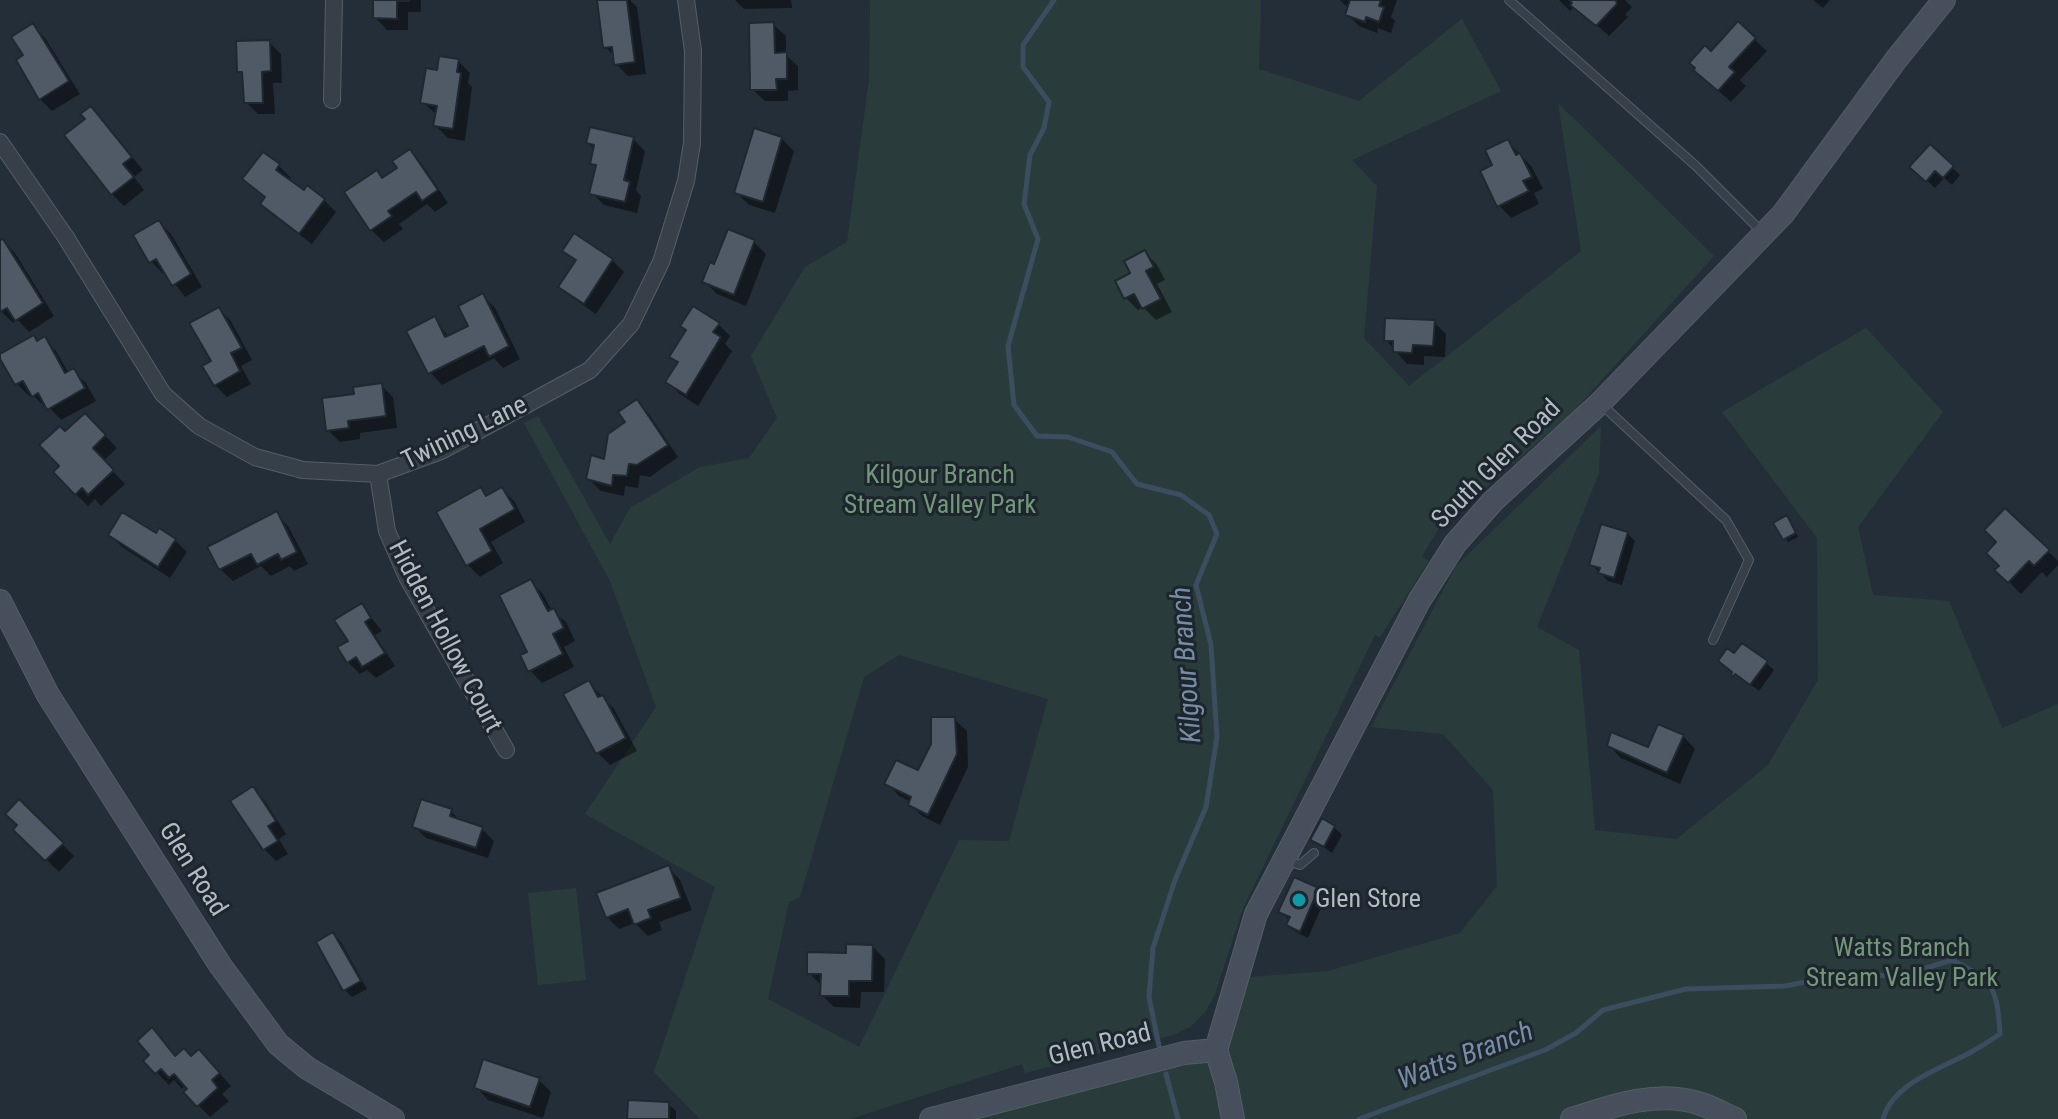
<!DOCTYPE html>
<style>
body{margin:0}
canvas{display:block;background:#242e38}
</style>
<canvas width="2058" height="1119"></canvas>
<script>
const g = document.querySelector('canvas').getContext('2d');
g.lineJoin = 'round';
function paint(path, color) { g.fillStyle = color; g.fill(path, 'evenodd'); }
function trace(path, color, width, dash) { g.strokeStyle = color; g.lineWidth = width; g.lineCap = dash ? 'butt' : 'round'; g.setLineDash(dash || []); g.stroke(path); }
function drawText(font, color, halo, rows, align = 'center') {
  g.font = font + ' "Roboto Condensed",sans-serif'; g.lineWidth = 6; g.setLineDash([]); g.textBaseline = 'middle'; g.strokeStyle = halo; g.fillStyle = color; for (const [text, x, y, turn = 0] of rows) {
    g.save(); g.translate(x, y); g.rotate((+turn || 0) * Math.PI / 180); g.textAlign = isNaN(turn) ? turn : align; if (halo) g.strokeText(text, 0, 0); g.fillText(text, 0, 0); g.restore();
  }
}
const green = new Path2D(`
 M870 0H1261L1259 69 1359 101 1462 19 1501 91 1352 160 1377 186 1364 338 1409 386 1581 251 1558 103 1714 256 1572 413 1439 528 1422 556 1429 561 1380 637 1375 635 1243 908 1215 994 1206 1011 1190 1027 1173 1035 1025 1073 1022 1064 850 1119H700L654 1072 715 887 585 814 656 707 610 581 524 423 538 416 610 544 630 508 700 467 749 458 777 418 751 356 805 267 847 242 869 80ZM899 655 1048 699 1009 841 959 840 859 1047 768 999 789 902 800 897 864 677Z
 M1866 328 1943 412 1858 527 1873 595 1949 601 2002 728 2058 704V1119H931L1215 1050 1237 978 1328 971 1460 933 1497 886 1493 790 1443 734 1371 727 1456 566 1601 426 1599 473 1537 627 1579 650 1595 830 1677 839 1768 765 1818 680 1817 538 1722 412Z
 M576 888 586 980 538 985 528 893Z`);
const shadow = new Path2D(`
 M375 0H421V12H408V30H387L375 17Z
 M599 0H630L637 7 646 74 628 76 616 64 615 56 605 47Z
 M735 0H791L792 8 744 9Z
 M1340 0H1397L1391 17 1395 21 1391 33 1378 28 1377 33 1359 26 1347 14 1349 9Z
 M1559 0H1625L1632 7 1625 15 1628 17 1609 36 1575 6 1570 11Z
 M1813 0H1830L1823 8Z
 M773 24 786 36V55L798 66V90L788 91V101H765L752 89Z
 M1738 24 1767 51 1740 80 1746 86 1731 102 1708 82 1711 54Z
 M33 26 45 38 80 94 52 111 40 99 19 60 26 56Z
 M269 42 281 54 282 83H273L275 114H258L246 102 245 77 239 71Z
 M458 61 470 73 468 83 472 87 465 141 448 138 435 125 437 115 422 102 438 72Z
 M91 108 143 170 134 177 144 190 124 206 112 194 88 119Z
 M781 138 794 151 775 213 749 205 737 193Z
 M633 139 645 151 636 190 641 196 637 213 604 205 592 193 597 168 592 163 595 150 588 143Z
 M1508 142 1532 167 1543 189 1534 193 1539 204 1511 218 1499 205 1494 166Z
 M1930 147 1960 175 1952 185 1944 178 1935 188 1912 166Z
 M410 152 422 164 448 203 435 212 427 204 399 224 403 229 384 242 371 230 376 172 383 179 400 169Z
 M279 166 291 178 288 181 304 193 324 200 336 212 312 244 274 216 262 204 267 198 245 179Z
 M159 222 171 234 202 287 185 297 166 272 163 274 151 261Z
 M3 241 15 253 54 316 29 332 18 320 13 323 0 310V243Z
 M754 242 766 254 746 306 717 294 705 282 716 267Z
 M565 251 612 260 624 272 596 314 573 298 561 286 577 262Z
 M1145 252 1157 265 1165 280 1157 284 1172 312 1156 320 1143 307 1138 310 1126 298 1133 274Z
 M483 296 495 308 520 359 503 368 494 358 442 385 430 372 434 319 450 338 470 327Z
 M219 309 231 321 252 360 241 366 251 384 227 397 215 385 213 362Z
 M1434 322 1446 334 1445 357 1424 356V365L1407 364 1386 340Z
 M718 324 730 336 725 344 732 351 698 406 680 394 668 382 679 364 672 357Z
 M44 339 56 351 69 374 74 371 86 383 96 401 61 420 48 406 46 408 32 394 29 396 17 384 1 356Z
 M381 385 393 397 397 428 360 433V439L340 442 328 430 356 395Z
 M637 402 649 414 678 457 650 477 640 475 638 488 625 486 624 496 601 491 589 479 605 461Z
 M85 415 117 448 103 461 125 484 101 506 95 499 88 506 76 494 62 466 65 434Z
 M480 489 488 497 502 489 514 501 525 522 491 542 503 563 480 577 467 564Z
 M2005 510 2058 561V565L2047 577 2042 572 2021 594 1997 570 2001 566 1999 542Z
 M276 514 288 526 308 564 294 571 290 566 271 576 261 566 233 581 220 569Z
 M1790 521 1798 537 1788 542 1776 524Z
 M1627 533 1635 541 1622 585 1608 581 1591 564Z
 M110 535 157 536 175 540 187 552 170 578 122 547Z
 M531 582 543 594 552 611 566 622 575 641 564 647 574 667 542 683 530 670Z
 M361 605 382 631 375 635 395 666 376 678 367 670 360 674 348 662 350 641Z
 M1720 661 1766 663 1774 670 1759 691Z
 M589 683 614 709 637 751 610 765 598 753 566 695Z
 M954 719 967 731 968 767 940 825 922 816 910 804 911 802 899 796 887 783 919 773Z
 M1683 736 1695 749 1680 784 1621 758 1609 746 1649 750Z
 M253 789 265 801 286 834 279 839 288 854 276 861 264 849Z
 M20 802 74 856 59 872 16 830 20 825Z
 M451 811 463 823 482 829 494 841 488 858 426 838 414 826Z
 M1334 827 1342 835 1332 853 1312 839Z
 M668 867 680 880 692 910 659 922 662 930 648 936 635 923 619 929 607 917Z
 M1318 890 1326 897 1308 938 1296 932 1288 925 1290 920 1280 912Z
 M333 934 341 942 367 989 352 997 345 990Z
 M873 947 885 959 884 992H861L860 1008 834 1007 822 995 821 985 809 973 848 955Z
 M152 1030 176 1057 211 1064 231 1086 222 1094 229 1101 210 1117 198 1105 186 1085 182 1089 174 1080 169 1085 146 1061 152 1056Z
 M539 1080 551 1092 543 1118 488 1100 476 1087Z
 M668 1104 676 1111V1119H629Z`);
const stream = new Path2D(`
 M1054 0 1023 45V67L1049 102 1044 128 1030 155 1024 204 1038 239 1008 346 1014 405 1037 436 1068 437 1112 452 1137 484 1181 495 1209 515 1217 534 1196 585 1211 645 1217 737 1206 807 1175 880 1153 948 1149 997 1159 1046
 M1166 1074 1178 1119
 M1359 1119 1545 1050 1576 1033 1603 1010 1686 989 1785 986 1844 974 1900 976 1952 960C1994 981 1997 987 2000 1034 1991 1040 1982 1046 1973 1051 1944 1068 1893 1082 1883 1119`);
const building = new Path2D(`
 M373 0H409V1H397V19L373 18Z
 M597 0H627L635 62 614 65 612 47 603 48Z
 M1350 0H1381L1379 6 1384 7 1379 22 1366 17 1365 22 1345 15Z
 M1569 0H1616L1617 4 1596 26 1570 5 1572 3Z
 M1738 21 1756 38 1729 67 1735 72 1718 91 1693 70 1695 68 1689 63 1705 45 1711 51Z
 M774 22 775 53 787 52V79H776L777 90H750L749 23Z
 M33 23 69 81 39 100 16 60 23 55 11 37Z
 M270 40 271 71 262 72 263 103H244L242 72H237L236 41Z
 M439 56 459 59 457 72 461 73 453 129 433 126 437 106 420 103 426 68 437 70Z
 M91 106 132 157 123 164 134 177 111 195 64 135 85 119 80 114Z
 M590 127 634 137 624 180 630 182 625 202 589 194 596 165 590 164 594 145 586 143Z
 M754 128 782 137 763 202 734 193Z
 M1508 139 1516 155 1520 153 1532 177 1523 181 1529 191 1497 207 1480 171 1492 165 1485 150Z
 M1930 144 1954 166 1943 178 1935 171 1926 182 1909 167Z
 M410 149 438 190 422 201 416 192 388 211 392 216 370 231 344 192 377 170 382 178 397 168 392 161Z
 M263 152 280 164 276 170 304 190 307 185 325 199 299 234 260 204 265 197 242 179Z
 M159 220 191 274 172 286 156 259 149 263 133 235Z
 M728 229 755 240 734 295 702 282 710 262 714 264Z
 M574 233 613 259 584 304 558 287 576 260 562 251Z
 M3 239 43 303 15 321 7 308 0 312V240Z
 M1145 250 1154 267 1146 271 1161 299 1142 309 1134 294 1124 299 1115 281 1130 273 1124 261Z
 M483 293 509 346 489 357 484 346 428 374 406 331 435 316 445 337 468 326 458 306Z
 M693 306 720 323 713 332 721 337 686 395 665 382 678 362 669 357 686 330 680 326Z
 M219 307 242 348 231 353 240 371 214 386 202 366 211 361 189 323Z
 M1385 318 1435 320 1433 346 1413 345 1412 353 1393 352V341H1384Z
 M34 335 37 341 45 336 65 373 74 368 85 388 47 410 38 393 32 397 23 381 15 385 0 359V354Z
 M382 383 386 416 348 421 349 428 326 431 322 398 354 394 353 387Z
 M637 399 668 445 637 465 629 464 627 476 613 475 612 486 586 479 591 455 604 459 608 434 625 422 618 412Z
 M85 413 106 435 93 448 114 470 88 495 82 488 75 495 53 472 59 466 39 445 60 426 65 431Z
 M481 487 486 496 502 487 515 509 480 529 492 551 466 566 436 512Z
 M2005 508 2050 550 2034 566 2029 561 2008 583 1994 570 1999 566 1986 553 1996 542 1984 530Z
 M277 511 297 552 281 560 278 554 257 565 251 554 219 570 207 547Z
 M122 512 156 533 159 528 176 539 158 567 108 535Z
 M1787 515 1796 533 1783 540 1773 523Z
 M1601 524 1628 532 1614 578 1598 573 1600 568 1589 565Z
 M531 579 548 611 554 608 564 628 553 634 563 654 528 672 520 655 527 652 499 595Z
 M362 603 371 618 365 622 385 653 362 667 356 657 347 663 337 647 348 641 334 620Z
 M1742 643 1768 661 1750 685 1735 674 1733 677 1731 675 1732 672 1718 661 1727 648 1734 653Z
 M589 680 598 697 603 695 626 738 596 754 563 694Z
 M931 717H955L957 754 928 815 908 805 911 797 884 784 896 760 918 770 931 744Z
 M1658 724 1684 735 1667 773 1607 746 1611 732 1648 747Z
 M253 786 276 821 268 826 278 841 263 850 230 801Z
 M19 799 64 843 45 861 13 830 17 825 5 814Z
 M421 799 452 809 450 816 483 827 476 848 412 827Z
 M1322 818 1335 826 1324 847 1310 840Z
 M669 865 681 898 648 910 651 918 634 925 628 909 606 918 596 893Z
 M1294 877 1319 888 1300 932 1286 925 1290 917 1278 912Z
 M333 932 361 981 343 991 316 942Z
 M846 944 873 945 872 981H849V996H820L821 974H807V952L846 953Z
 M152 1027 175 1056 184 1048 191 1056 199 1049 220 1073 212 1080 218 1088 197 1107 183 1092 187 1089 174 1074 169 1078 161 1069 155 1074 143 1061 149 1055 137 1041Z
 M483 1059 540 1078 530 1107 474 1088Z
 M628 1100 669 1102V1119H627Z`);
const service = new Path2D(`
 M1509 0 1696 166 1763 233
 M1600 403 1726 520 1749 560 1713 640
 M1284 860 1300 865 1314 853`);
const minor = new Path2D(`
 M332 100 334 0
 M0 142 65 236 163 394 199 426 255 457 303 470 378 474 441 451 590 370 631 324 661 262 686 181 692 143 693 51 686 0
 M378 474 387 531 407 577 506 750`);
const secondary = new Path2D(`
 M0 601 48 695 220 965 278 1044 307 1068 393 1119
 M1216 1050 1256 914 1419 601 1455 544 1493 501 1600 403 1783 214 1895 61 1944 0
 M1216 1050 1226 1082 1233 1119
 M931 1119 1184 1053 1216 1050
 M1572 1119C1611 1106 1660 1089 1701 1104 1713 1108 1724 1114 1735 1119`);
const markers = [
 [1299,900,8,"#0f9aa8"]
];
const streetNames = [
 ["Twining Lane",465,434,-26],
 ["South Glen Road",1497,465,-45],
 ["Hidden Hollow Court",444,637,62],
 ["Glen Road",192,870,58],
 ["Glen Road",1100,1046,-14]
];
const parkNames = [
 ["Kilgour Branch",940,476],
 ["Stream Valley Park",940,506],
 ["Watts Branch",1902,949],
 ["Stream Valley Park",1902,979]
];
const poiNames = [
 ["Glen Store",1315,900]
];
const waterNames = [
 ["Kilgour Branch",1188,665,-94],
 ["Watts Branch",1466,1057,-21]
];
paint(green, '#293c3b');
paint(shadow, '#0007');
trace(stream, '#3b4d5f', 5);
paint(building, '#4f5a66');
trace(building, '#1f272f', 2);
trace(service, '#555e66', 10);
trace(minor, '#555e66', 18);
trace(secondary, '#555e66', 24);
trace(service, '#374048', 8);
trace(minor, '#374048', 16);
trace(secondary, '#464f5b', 22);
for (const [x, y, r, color] of markers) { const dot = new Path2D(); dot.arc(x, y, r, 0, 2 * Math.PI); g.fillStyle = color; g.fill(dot); trace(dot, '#1d252d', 3); }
drawText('26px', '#b2bbc4', '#1d252d', streetNames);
drawText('26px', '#739879', '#1d252d', parkNames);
drawText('26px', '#b2bbc4', '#1d252d', poiNames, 'left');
drawText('italic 28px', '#768da5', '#1d252d', waterNames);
</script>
